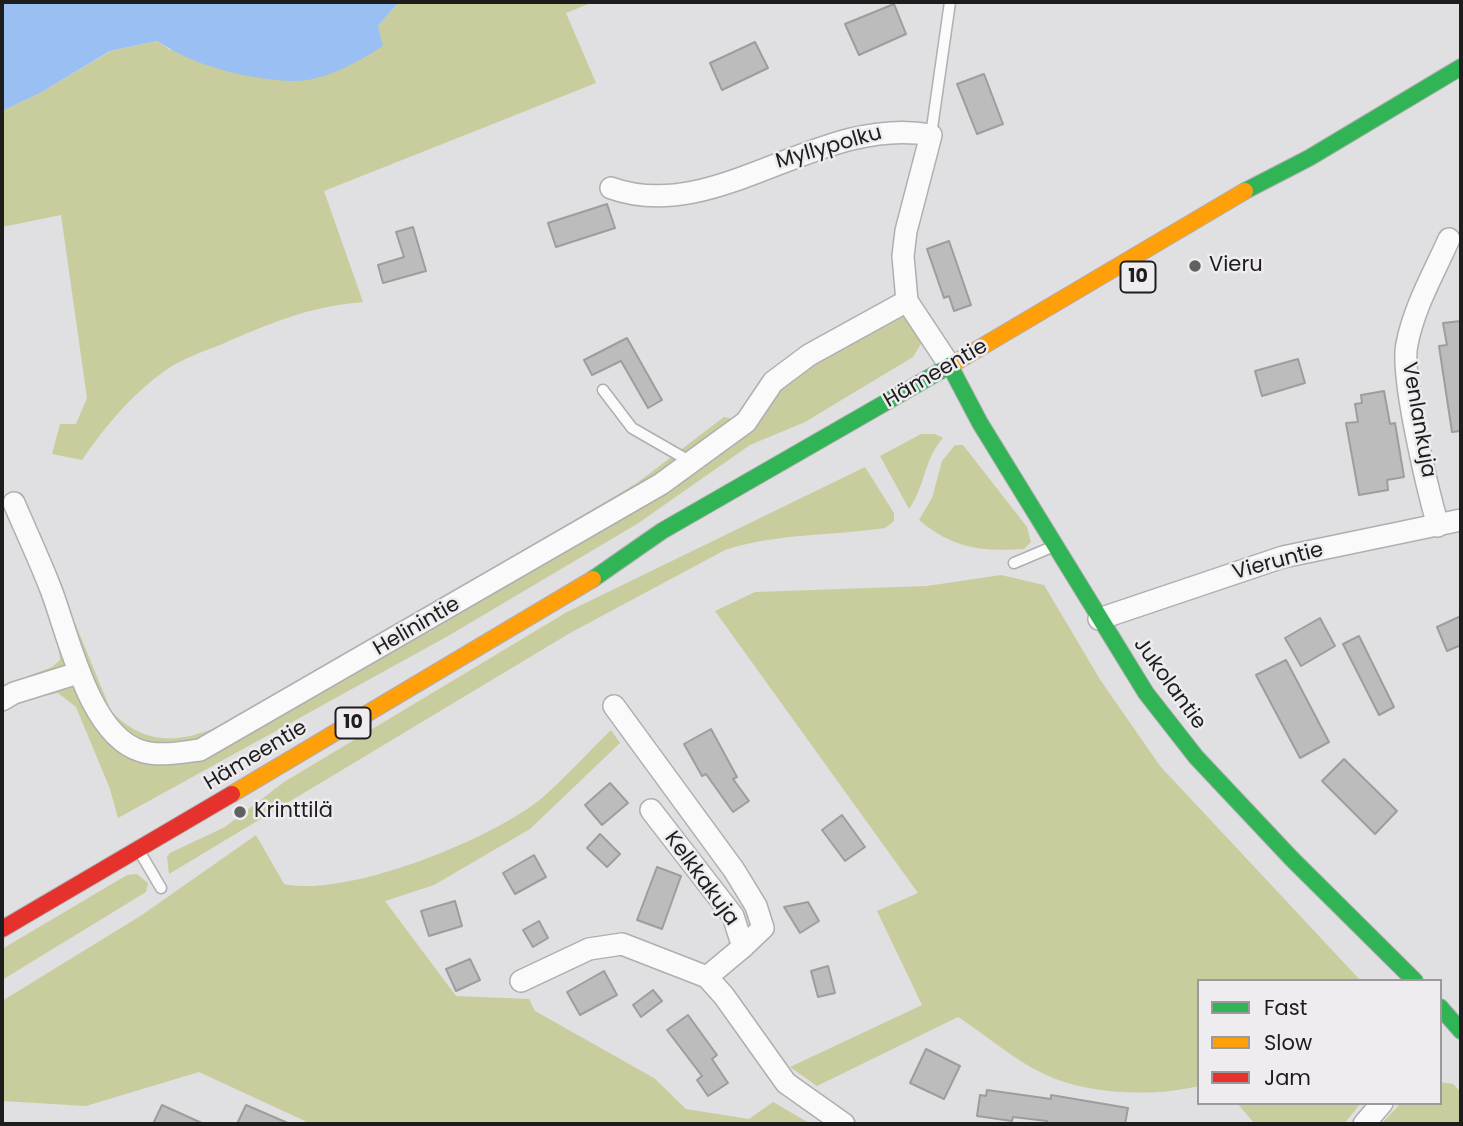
<!DOCTYPE html>
<meta charset="utf-8">
<style>
body{margin:0}
#map{position:relative;width:1463px;height:1126px;overflow:hidden;background:#e0dfe1;font-family:Poppins,sans-serif}
canvas{display:block}
.frame{position:absolute;inset:0;border:4px solid #1e1d1e;pointer-events:none}
.legend{position:absolute;left:1197px;top:979px;width:245px;height:126px;box-sizing:border-box;background:#eeecef;border:2px solid #9b999b;margin:0;padding:9px 12px;list-style:none;font-size:21px;color:#1e1d1e}
.legend li{display:flex;align-items:center;gap:14px;height:35px}
.legend b{width:35px;border:2px solid #9b999b}
</style>
<div id="map">
<canvas width="1463" height="1126"></canvas>
<div class="frame"></div>
<ul class="legend">
<li><b style="height:9px;background:#30b455"></b>Fast</li>
<li><b style="height:9px;background:#ff9f0a"></b>Slow</li>
<li><b style="height:9px;background:#e5322d"></b>Jam</li>
</ul>
</div>
<script>
const g = document.querySelector('canvas').getContext('2d');
g.lineJoin = 'round';
function paint(path, color) { g.fillStyle = color; g.fill(path, 'evenodd'); }
function trace(path, color, width, dash) { g.strokeStyle = color; g.lineWidth = width; g.lineCap = dash ? 'butt' : 'round'; g.setLineDash(dash || []); g.stroke(path); }
function drawText(font, color, halo, rows, align = 'center') {
  g.font = font + ' Poppins,sans-serif'; g.lineWidth = 5; g.setLineDash([]); g.textBaseline = 'middle'; g.strokeStyle = halo; g.fillStyle = color; for (const [text, x, y, turn = 0] of rows) {
    g.save(); g.translate(x, y); g.rotate((+turn || 0) * Math.PI / 180); g.textAlign = isNaN(turn) ? turn : align; if (halo) g.strokeText(text, 0, 0); g.fillText(text, 0, 0); g.restore();
  }
}
const green = new Path2D(`
 M399 2H593L566 13 596 83 324 191 363 302C310 306 268 324 220 345 202 352 182 359 166 370 132 394 105 426 82 460L52 454 60 424H76L87 398 61 215 2 227V111L40 93 111 51 157 41 170 50 378 26Z
 M907 301 927 334 913 357 805 422 750 445 637 524 448 636 118 818 110 789 76 707 58 693 25 700 2 710V686L52 667 60 660 57 634 14 516 29 510 111 711C160 762 210 731 263 705L637 483 724 417 746 422 809 355Z
 M921 434H935L943 438C924 459 925 487 909 509L880 456Z
 M955 445H963L1027 527 1031 542 1024 549C980 552 953 548 919 520L932 498 942 461Z
 M865 467 894 513V521L885 528C831 536 777 533 725 550L570 633 169 874 167 857 170 853 225 827 284 782 567 612Z
 M1001 575 1044 585 1101 681 1160 766 1361 981H1199V1086C1153 1097 1087 1095 1044 1074 1014 1060 986 1035 958 1017L817 1086 790 1067 922 1005 877 911 918 893 715 611 755 592 927 586Z
 M611 730 620 743 530 829 434 885 385 901 456 996 529 999 535 1011 654 1078 686 1109 749 1119 773 1102 811 1124H306L305 1121 199 1072 86 1106 2 1101V1001L142 915 256 835 284 884C347 898 493 839 542 798 566 777 588 752 611 730Z
 M137 874 148 883 146 892 2 980V949L127 875Z
 M1440 1082 1453 1084 1461 1092V1124H1381L1401 1103H1440Z
 M1237 1103H1361L1344 1124H1255Z`);
const water = new Path2D(`
 M2 2H399L378 26 383 46C358 62 325 81 294 81 249 80 194 66 157 41L110 51 40 93 2 111Z`);
const building = new Path2D(`
 M894 4 906 34 859 55 845 24Z
 M755 42 768 68 722 90 710 63Z
 M984 74 1003 124 977 134 957 84Z
 M607 204 615 228 556 247 548 223Z
 M413 227 426 271 383 283 378 265 404 257 396 232Z
 M949 241 971 305 954 311 949 296 944 298 927 249Z
 M1461 321V431L1452 432 1439 346 1447 345 1443 323Z
 M627 338 662 400 648 408 621 361 592 375 584 360Z
 M1298 359 1305 383 1262 396 1255 371Z
 M1384 391 1390 424 1395 423 1404 477 1387 480 1388 490 1359 495 1346 423 1358 422 1355 404 1362 403 1361 395Z
 M1461 616V645L1447 651 1437 627Z
 M1320 618 1335 646 1301 666 1285 638Z
 M1359 636 1394 707 1379 715 1343 644Z
 M1286 660 1329 742 1300 758 1256 675Z
 M711 729 737 777 733 779 749 801 733 812 706 774 702 776 684 744Z
 M1344 759 1397 811 1375 834 1322 781Z
 M610 783 628 803 602 825 585 805Z
 M842 815 865 847 845 861 822 830Z
 M600 834 620 854 607 867 587 848Z
 M534 855 546 877 515 894 503 873Z
 M657 867 681 876 662 929 637 920Z
 M455 901 462 926 429 936 421 911Z
 M808 902 819 921 800 933 784 907Z
 M539 921 548 938 533 947 523 930Z
 M470 959 480 980 456 991 446 969Z
 M828 966 835 993 818 997 811 971Z
 M604 971 617 995 580 1015 567 992Z
 M653 990 662 1001 641 1017 633 1005Z
 M688 1015 717 1055 712 1059 728 1083 708 1096 697 1080 702 1076 667 1030Z
 M926 1049 960 1066 944 1099 910 1083Z
 M987 1090 1051 1099V1095L1128 1108 1125 1124H1047V1121L1013 1117 1012 1121 977 1116 980 1095 986 1096Z
 M162 1105 204 1124H153Z
 M246 1105 290 1124H237Z`);
const lane = new Path2D(`
 M931 135 950 2
 M603 390 632 428 691 462
 M1014 563 1052 547
 M141 854 161 888`);
const street = new Path2D(`
 M611 188C716 226 819 114 931 135L906 231 903 256 907 301 950 366
 M14 503C26 531 39 559 50 587 68 632 88 735 141 751 159 757 182 752 200 750L661 484 746 422 773 382 809 355 907 301
 M1438 526C1428 491 1400 375 1407 344 1414 307 1434 273 1449 239
 M1099 619 1283 557 1461 520
 M2 700 14 693 78 673
 M614 706 734 870 756 906 763 928 744 946
 M651 810 733 916 743 947 707 977
 M521 981 589 949 622 944 707 977 724 996 786 1083 844 1124
 M1364 1124 1382 1103`);
const fast = new Path2D(`
 M1245 191 1309 158 1461 67
 M950 366 980 423 1146 693 1196 757 1292 859 1415 981
 M593 579 662 531 956 362
 M1440 1007 1461 1031`);
const slow = new Path2D(`
 M956 362 1245 191
 M232 794 593 579`);
const jam = new Path2D(`
 M2 929 232 794`);
const markers = [
 [1195,266,7,"#626162"],
 [240,812,7,"#626162"]
];
const shields = [
 [1138,277,35],
 [353,723,35]
];
const shieldNames = [
 ["10",1138,277],
 ["10",353,723]
];
const streetNames = [
 ["Myllypolku",829,148,-16],
 ["Hämeentie",936,374,-30],
 ["Venlankuja",1418,420,80],
 ["Vieruntie",1278,562,-15],
 ["Helinintie",417,627,-30],
 ["Jukolantie",1169,684,54],
 ["Hämeentie",256,756,-31],
 ["Kelkkakuja",701,879,54]
];
const poiNames = [
 ["Vieru",1209,266],
 ["Krinttilä",254,812]
];
paint(green, '#c9cd9d');
paint(water, '#9abff2');
paint(building, '#bdbcbd');
trace(building, '#9e9d9e', 2);
trace(lane, '#afaeb0', 13);
trace(street, '#afaeb0', 24);
trace(fast, '#afaeb0', 18);
trace(slow, '#afaeb0', 18);
trace(jam, '#afaeb0', 18);
trace(lane, '#fafafa', 10);
trace(street, '#fafafa', 21);
trace(fast, '#30b455', 16);
trace(slow, '#ff9f0a', 16);
trace(jam, '#e5322d', 16);
for (const [x, y, r, color] of markers) { const dot = new Path2D(); dot.arc(x, y, r, 0, 2 * Math.PI); g.fillStyle = color; g.fill(dot); trace(dot, '#eeecef', 2.5); }
for (const [x, y, w] of shields) { const box = new Path2D(); box.roundRect(x - w / 2, y - 15.5, w, 31, 5); g.fillStyle = '#eeecef'; g.fill(box); trace(box, '#1e1d1e', 2); }
drawText('bold 19px', '#1e1d1e', null, shieldNames);
drawText('21px', '#1e1d1e', '#eeecef', streetNames);
drawText('21px', '#1e1d1e', '#eeecef', poiNames, 'left');
</script>
